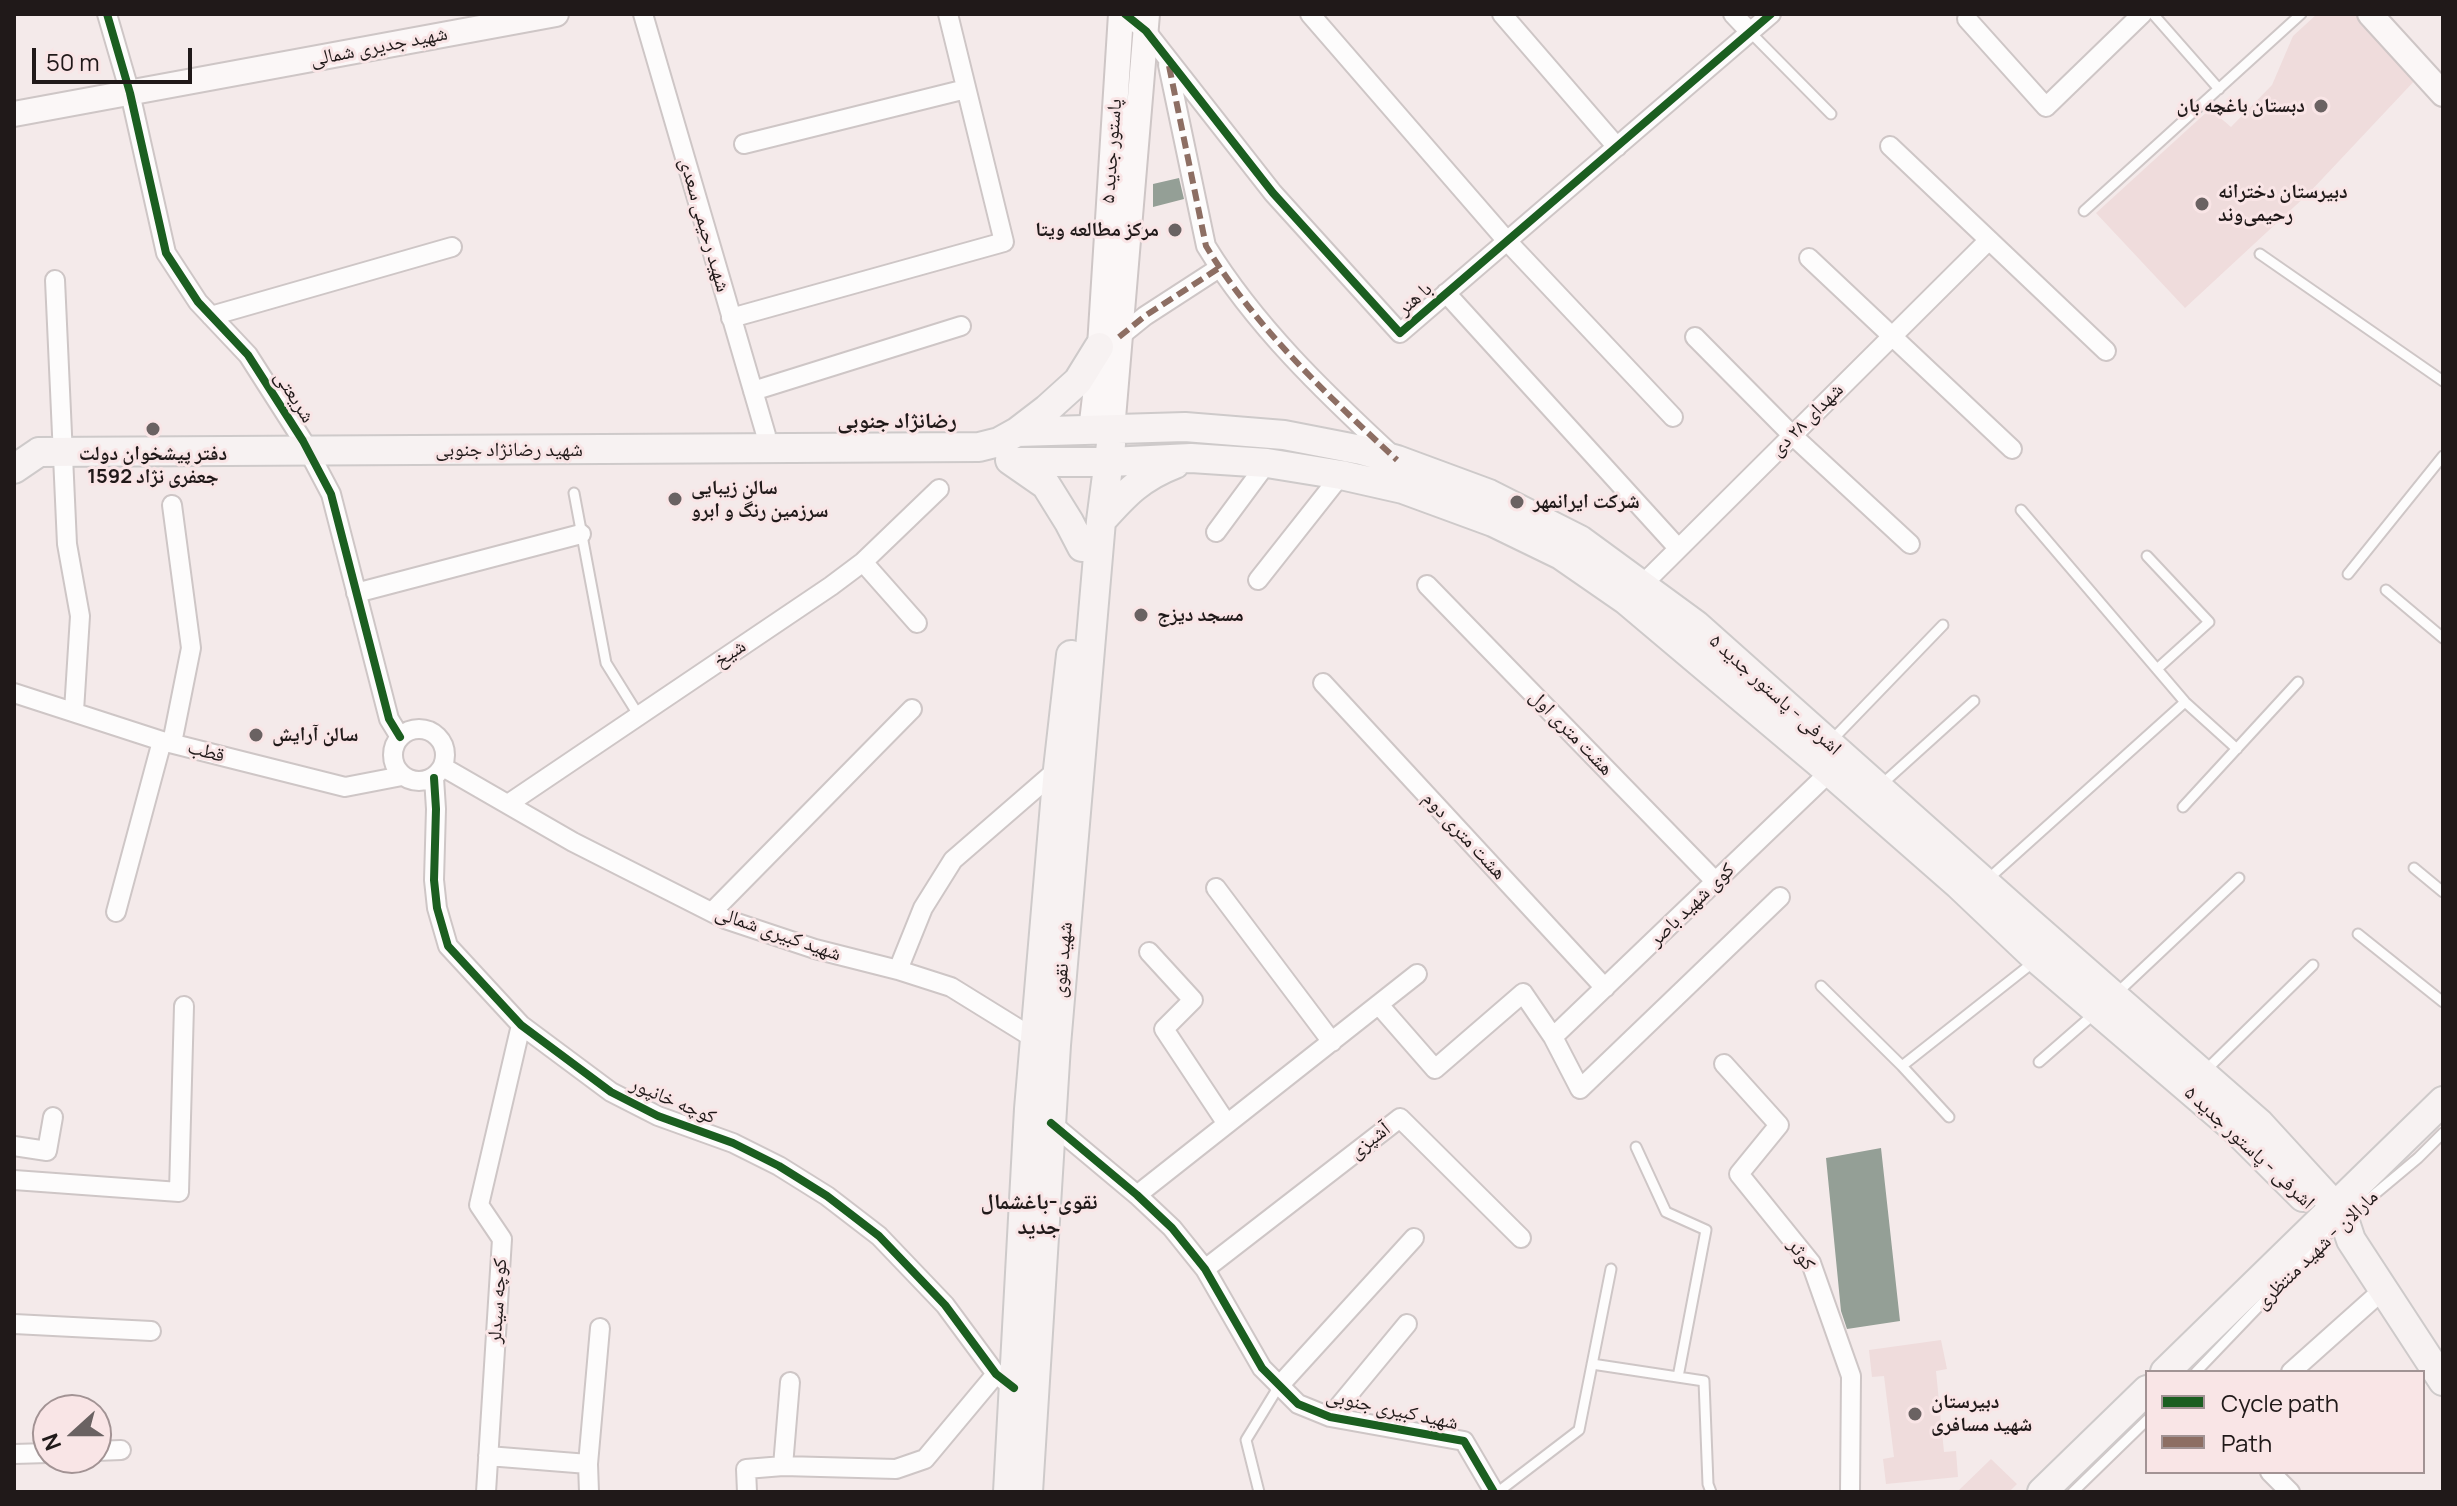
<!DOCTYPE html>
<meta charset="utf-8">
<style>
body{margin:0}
#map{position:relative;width:2457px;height:1506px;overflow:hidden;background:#f4eaea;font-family:Manrope,sans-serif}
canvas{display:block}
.frame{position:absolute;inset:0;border:16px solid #201919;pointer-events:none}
.legend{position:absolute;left:2145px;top:1370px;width:280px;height:104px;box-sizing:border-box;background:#f9e5e6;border:2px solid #a29394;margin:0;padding:10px 14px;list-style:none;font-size:24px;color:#201919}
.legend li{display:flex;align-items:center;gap:16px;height:40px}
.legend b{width:40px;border:2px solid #a29394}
.north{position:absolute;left:32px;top:1394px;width:80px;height:80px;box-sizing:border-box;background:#f9e5e6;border:2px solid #a29394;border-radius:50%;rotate:249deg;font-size:22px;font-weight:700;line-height:32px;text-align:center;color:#201919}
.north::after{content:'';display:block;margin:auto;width:28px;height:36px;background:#6a6262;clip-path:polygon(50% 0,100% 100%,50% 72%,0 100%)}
.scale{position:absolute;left:32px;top:48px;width:160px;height:36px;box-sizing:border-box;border:4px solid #201919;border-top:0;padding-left:10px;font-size:24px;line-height:28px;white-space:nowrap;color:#201919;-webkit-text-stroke:6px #f9e5e6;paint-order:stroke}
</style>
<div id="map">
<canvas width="2457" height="1506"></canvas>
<div class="frame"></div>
<ul class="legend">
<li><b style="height:10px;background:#1b5e20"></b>Cycle path</li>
<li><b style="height:10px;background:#8d6e63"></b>Path</li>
</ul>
<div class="north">N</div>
<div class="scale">50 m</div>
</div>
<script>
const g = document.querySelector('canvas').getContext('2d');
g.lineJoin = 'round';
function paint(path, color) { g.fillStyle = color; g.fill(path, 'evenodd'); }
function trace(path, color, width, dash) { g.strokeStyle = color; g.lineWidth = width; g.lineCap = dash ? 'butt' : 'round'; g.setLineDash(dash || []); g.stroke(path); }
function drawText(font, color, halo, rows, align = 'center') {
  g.font = font + ' Manrope,"Noto Naskh Arabic",sans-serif'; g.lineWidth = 6; g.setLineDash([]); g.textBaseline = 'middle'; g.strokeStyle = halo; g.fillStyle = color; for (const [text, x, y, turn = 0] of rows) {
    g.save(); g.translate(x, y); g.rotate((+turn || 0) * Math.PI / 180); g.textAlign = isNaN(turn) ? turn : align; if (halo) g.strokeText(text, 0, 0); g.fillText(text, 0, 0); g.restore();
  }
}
const built = new Path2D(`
 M2317 14H2360L2418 77 2308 194 2185 308 2096 213 2210 109 2231 127 2272 85 2293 36Z
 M1941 1340 1947 1369 1936 1371 1944 1452 1956 1451 1958 1477 1886 1484 1883 1459 1894 1457 1884 1376 1872 1377 1869 1350Z
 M1991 1459 2017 1484 2009 1492H1957Z`);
const building = new Path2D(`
 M1179 178 1184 199 1153 207V184Z
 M1881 1148 1900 1321 1847 1329 1841 1311 1826 1158Z`);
const lane = new Path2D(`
 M2153 14 2219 89
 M1750 32 1831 114
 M2084 211 2301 14
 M2260 254 2443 381
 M574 493 606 663 639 716
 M2021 510 2185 702 2237 749
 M2147 556 2209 622 2157 669
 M2348 574 2443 456
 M2386 590 2443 638
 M1831 741 1943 625
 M1881 785 1974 701
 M2183 807 2298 682
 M2414 868 2443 892
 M1987 880 2185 702
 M2358 934 2443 1002
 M1821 986 1902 1066 1949 1117
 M2117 993 2239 878
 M2039 1062 2094 1014
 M1902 1066 2035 961
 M2205 1071 2313 965
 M1636 1147 1666 1212 1706 1230 1678 1377
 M1592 1364 1704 1381 1708 1484 1711 1492
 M2196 1372 2333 1229 2418 1158 2443 1133
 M1259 1492 1246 1440 1279 1386
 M1498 1492 1579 1430 1611 1269
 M2073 1492 2147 1420`);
const street = new Path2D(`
 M107 14 130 93 166 253 198 302 248 355 303 441 331 494 389 719 400 737
 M643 14 766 435
 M1125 14 1146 31 1273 193 1400 333 1771 14
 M1310 14 1507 241 1673 417
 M1502 14 1617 147
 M1733 14 1750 32
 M1967 19 2046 107 2142 14
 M1168 65 1206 246C1255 326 1324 392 1392 455
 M744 144 966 89
 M1890 146 2106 351
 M1809 258 2012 449
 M55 280 67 544 80 616 74 711
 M1446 293 1678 548
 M211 316 452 247
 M731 318 1004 242 948 14
 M1119 337 1145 316 1219 268
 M1695 337 1792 435 1910 544
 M753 391 961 326
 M172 505 191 648 172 743
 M1216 532 1267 463
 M863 562 917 623
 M1258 580 1341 475
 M1427 585 1716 882
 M356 593 581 534
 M1634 593 1989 240
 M1323 683 1605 988
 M14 693 162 741 345 787 402 776
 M393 755a26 26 0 1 1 52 0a26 26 0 1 1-52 0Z
 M443 767 573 842 725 919 815 949 898 970 951 987 1035 1039
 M434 778 436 809 434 880 437 908 448 946 521 1025 611 1092 658 1116 733 1143 779 1166 827 1196 879 1236 945 1305 996 1374 1014 1388
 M508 804 831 586 863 562 939 489
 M1216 888 1332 1042
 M116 912 162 741
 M712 912 912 709
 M1149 952 1193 1000 1164 1029 1227 1124
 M898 970 923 908 953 860 1058 769
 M1379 1005 1435 1069 1523 993 1553 1037 1580 1089 1780 897
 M1553 1037 1837 765
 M1724 1064 1779 1125 1739 1174 1811 1263 1851 1376 1850 1492
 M1051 1123 1137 1195 1172 1228 1205 1269 1262 1368 1298 1404 1330 1417 1464 1441 1494 1492
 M14 1146 47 1151 53 1117
 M14 1180 179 1192 184 1006
 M1137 1195 1417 974
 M1205 1269 1400 1118 1521 1238
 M14 1324 151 1331
 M2291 1372 2384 1289
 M1279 1386 1414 1238
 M1330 1417 1407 1324
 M96 1451 121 1450
 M14 1454 48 1453
 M488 1456 588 1464
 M783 1466 790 1382
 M2270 1472 2290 1492
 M486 1492 502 1239 479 1205 521 1025
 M589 1492 588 1464 600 1328
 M747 1492 746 1469 783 1466 896 1469 925 1459 996 1374`);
const secondary = new Path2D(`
 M2370 14 2443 94
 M14 114 556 14
 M1112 430 1147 14
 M1091 431 1099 362 1121 14`);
const primary = new Path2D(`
 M1017 432 1185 427 1284 435 1361 450 1397 460 1489 494 1580 540 1696 625 2028 921 2259 1123 2335 1206 2344 1219 2351 1240 2443 1381
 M39 452 979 447 999 442 1017 432 1047 409 1078 381 1099 347
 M1010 460 1046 485 1069 522 1082 547
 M1013 462H1110L1191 458 1267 463 1341 475 1403 489 1493 522 1561 555 1626 600 1830 772 1959 885 2037 959 2233 1127 2303 1197
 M14 469 39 452
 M1101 521C1125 494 1141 477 1175 464
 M2165 1372 2443 1101
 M1008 1492 1029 1109 1058 769 1071 655
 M1028 1492 1056 1045 1101 521 1111 444
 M2042 1492 2147 1390`);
const quiet = new Path2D(`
 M1169 66 1206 246C1256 328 1327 395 1397 460
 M1119 337 1145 316 1219 268`);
const cycleway = new Path2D(`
 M107 14 130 93 166 253 198 302 248 355 303 441 331 494 389 719 400 737
 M1125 14 1146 31 1273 193 1400 333 1771 14
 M434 778 436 809 434 880 437 908 448 946 521 1025 611 1092 658 1116 733 1143 779 1166 827 1196 879 1236 945 1305 996 1374 1014 1388
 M1051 1123 1137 1195 1172 1228 1205 1269 1262 1368 1298 1404 1330 1417 1464 1441 1494 1492`);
const markers = [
 [2321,106,8,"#6a6262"],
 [2202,204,8,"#6a6262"],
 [1175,230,8,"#6a6262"],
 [153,429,8,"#6a6262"],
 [675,499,8,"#6a6262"],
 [1517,502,8,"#6a6262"],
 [1141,615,8,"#6a6262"],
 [256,735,8,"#6a6262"],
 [1915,1414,8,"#6a6262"]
];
const streetNames = [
 ["شهید جدیری شمالی",379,47,-11],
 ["پاستور جدید ۵",1112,151,-86],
 ["شهید رحیمی سعدی",704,225,74],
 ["با هنر",1415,299,-41],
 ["شریعتی",294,397,58],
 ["شهدای ۲۸ دی",1807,420,-45],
 ["شهید رضانژاد جنوبی",509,450],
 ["شیخ",730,654,-34],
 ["اشرفی - پاستور جدید ۵",1775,695,42],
 ["هشت متری اول",1571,733,46],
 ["قطب",206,752,15],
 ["هشت متری دوم",1464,836,47],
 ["کوی شهید باصر",1692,905,-44],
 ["شهید کبیری شمالی",778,934,19],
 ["شهید نقوی",1063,960,-85],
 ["کوچه خانپور",673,1101,23],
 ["آشپزی",1370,1141,-38],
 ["اشرفی - پاستور جدید ۵",2249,1148,43],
 ["مارالان - شهید منتظری",2317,1250,-44],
 ["کوثر",1801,1255,56],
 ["کوچه سیدلر",498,1301,-86],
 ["شهید کبیری جنوبی",1392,1410,12]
];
const poiNames = [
 ["دبستان باغچه بان",2305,106,"right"],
 ["دبیرستان دخترانه",2218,192],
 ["رحیمی‌وند",2218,215],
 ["مرکز مطالعه ویتا",1159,230,"right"],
 ["دفتر پیشخوان دولت",153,454,"center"],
 ["1592 جعفری نژاد",153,477,"center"],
 ["سالن زیبایی",691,488],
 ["سرزمین رنگ و ابرو",691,511],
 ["شرکت ایرانمهر",1533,502],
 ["مسجد دیزج",1157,615],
 ["سالن آرایش",272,735],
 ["دبیرستان",1931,1402],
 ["شهید مسافری",1931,1425]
];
const neighbourhoodNames = [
 ["رضانژاد جنوبی",897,422],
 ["نقوی-باغشمال",1039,1203],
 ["جدید",1039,1228]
];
paint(built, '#efdcdc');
paint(building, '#949f96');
trace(lane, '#cec6c6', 13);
trace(street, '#cec6c6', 22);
trace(secondary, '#cec6c6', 28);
trace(primary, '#cecaca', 32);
trace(lane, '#fdfcfc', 9);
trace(street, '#fdfcfc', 18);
trace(secondary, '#fbf7f7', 24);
trace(primary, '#f7f2f2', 28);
trace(quiet, '#8d6e63', 6, [12, 6]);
trace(cycleway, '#1b5e20', 8);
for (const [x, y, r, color] of markers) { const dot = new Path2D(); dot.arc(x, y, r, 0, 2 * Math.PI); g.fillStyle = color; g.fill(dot); trace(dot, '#f9e5e6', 3); }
drawText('20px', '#201919', '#f9e5e6', streetNames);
drawText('bold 20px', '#201919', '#f9e5e6', poiNames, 'left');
drawText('bold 22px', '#201919', '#f9e5e6', neighbourhoodNames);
</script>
